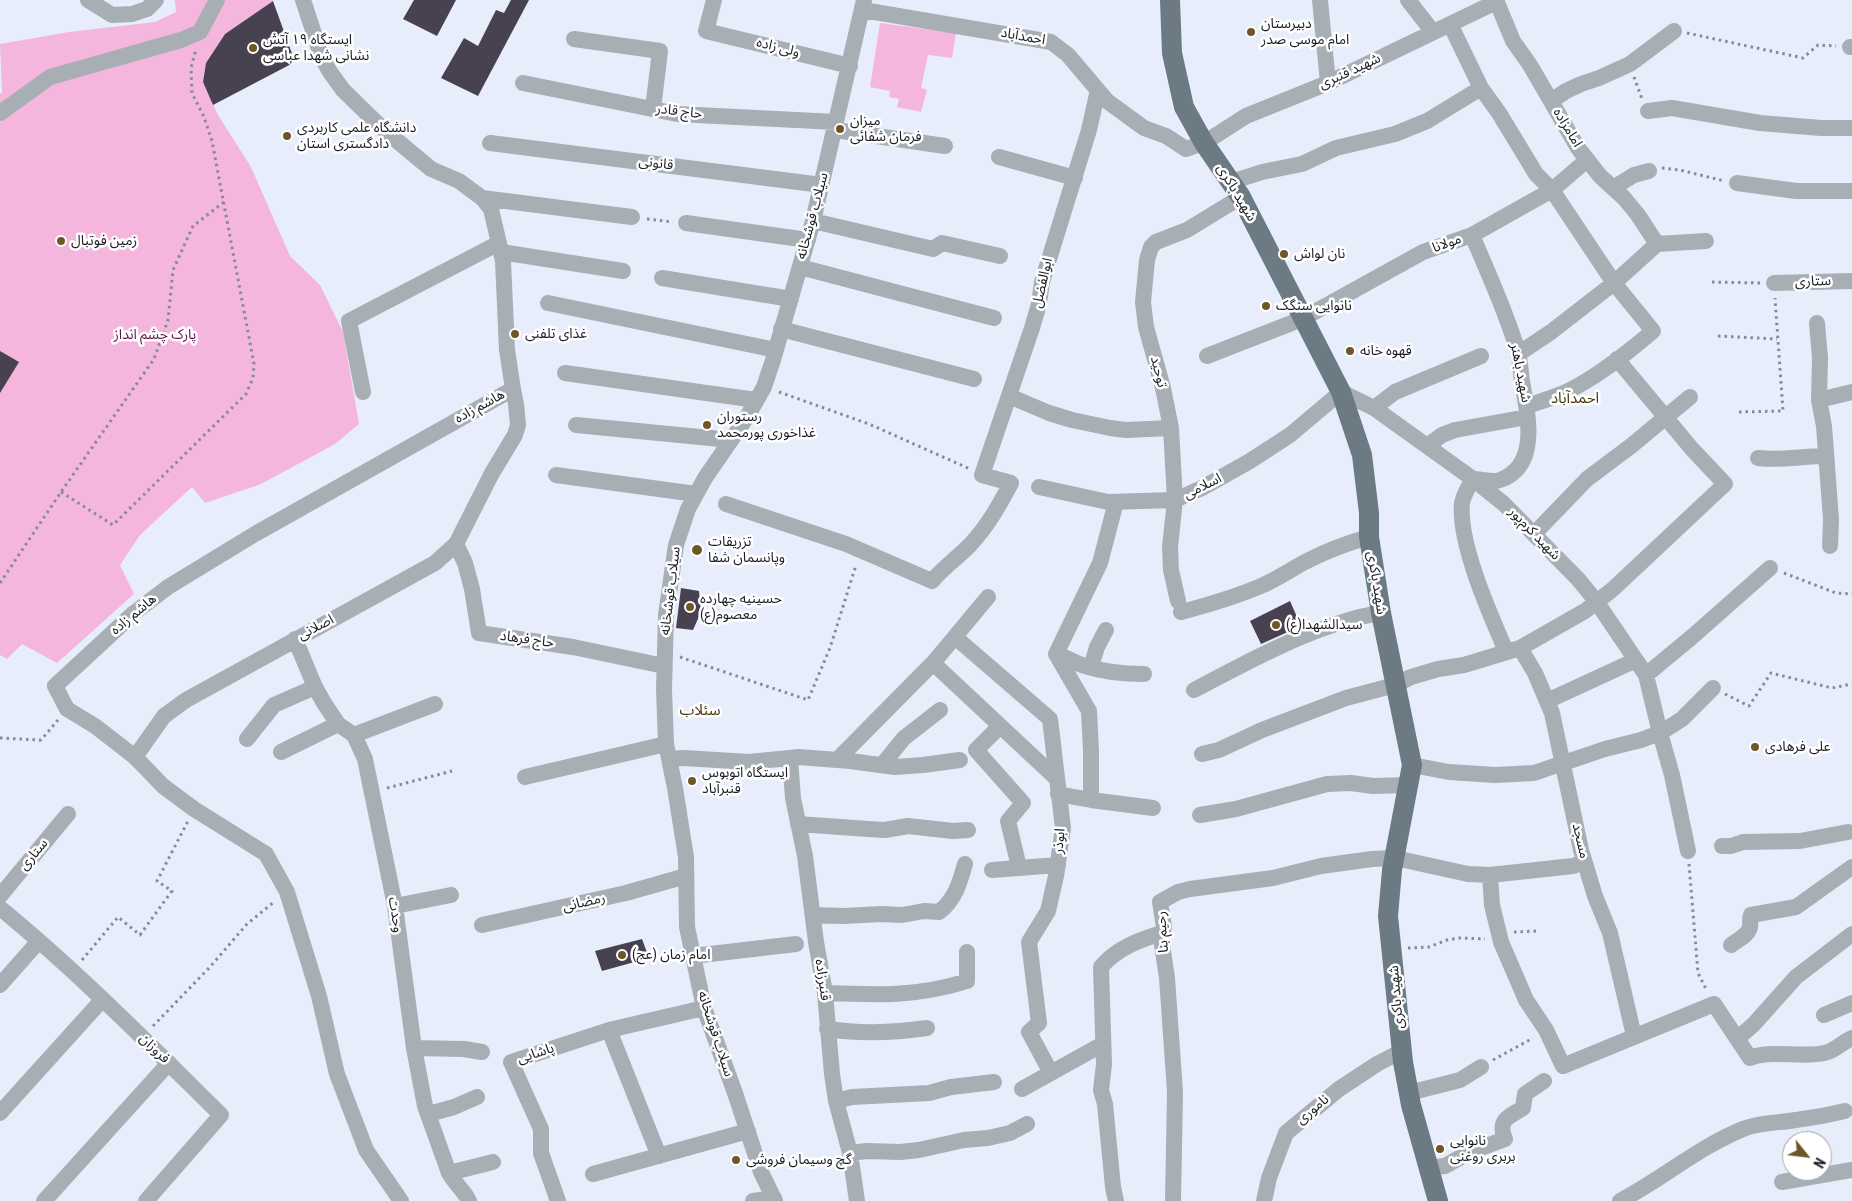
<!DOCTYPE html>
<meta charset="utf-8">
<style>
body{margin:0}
#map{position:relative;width:1852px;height:1201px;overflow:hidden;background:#e8edfc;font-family:"Roboto Condensed",sans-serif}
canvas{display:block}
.north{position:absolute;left:1782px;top:1131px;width:50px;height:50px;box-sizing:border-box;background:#fff;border:1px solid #a3a4a7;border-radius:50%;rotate:119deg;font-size:14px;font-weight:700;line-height:20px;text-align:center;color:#1a1c22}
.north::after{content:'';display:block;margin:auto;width:18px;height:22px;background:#6e5727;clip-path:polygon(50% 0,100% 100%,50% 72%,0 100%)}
</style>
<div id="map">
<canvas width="1852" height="1201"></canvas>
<div class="north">N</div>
</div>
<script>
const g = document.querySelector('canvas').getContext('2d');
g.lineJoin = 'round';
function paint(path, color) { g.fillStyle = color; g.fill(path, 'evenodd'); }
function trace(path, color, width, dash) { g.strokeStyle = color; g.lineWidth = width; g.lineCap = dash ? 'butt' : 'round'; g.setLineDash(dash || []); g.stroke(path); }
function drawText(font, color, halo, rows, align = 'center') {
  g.font = font + ' "Roboto Condensed","Noto Sans Arabic",sans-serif'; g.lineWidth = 5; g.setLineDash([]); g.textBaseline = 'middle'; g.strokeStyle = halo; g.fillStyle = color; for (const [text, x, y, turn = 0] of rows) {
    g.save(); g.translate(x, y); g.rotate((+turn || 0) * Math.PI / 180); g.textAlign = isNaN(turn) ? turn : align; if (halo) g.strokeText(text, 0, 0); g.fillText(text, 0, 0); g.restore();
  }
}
const green = new Path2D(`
 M175 0H274L225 34 206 63 203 82 218 115 251 167 290 256 320 285 343 332 359 424 335 444 261 484 205 503 192 487 140 535 120 565 134 594 57 663 22 644 7 659 0 655V94L2 92 0 44 69 32 155 22 176 12Z
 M880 23 956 33 952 58 928 55 921 88 927 90 921 112 897 107 899 99 889 97 890 91 870 87Z`);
const building = new Path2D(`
 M414 0H456L437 36 403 19Z
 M511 0H529L478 96 441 78 464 38 478 46 496 10 504 13Z
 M273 1 295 62 213 105 203 82 206 63 225 34Z
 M0 351 19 362 0 393Z
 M681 588 699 591 701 612 693 630 676 628Z
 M1290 601 1301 626 1261 644 1250 621Z
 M642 939 649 958 602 971 595 951Z`);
const path = new Path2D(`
 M1687 33 1803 58 1818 45 1836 46
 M1634 77 1642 99
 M1662 168 1680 170 1724 181
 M647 219 673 222
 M1712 282 1761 283
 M1718 336 1777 339
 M779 392 869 424 970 469
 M1739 412 1783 411 1775 298
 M61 492 113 525 246 394 253 378 254 364 212 141 204 117 192 93 191 68 196 49
 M1784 573 1836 593 1852 594
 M0 583 61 492 154 359 168 320 173 270 193 226 224 202
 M680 657 808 700 830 648 856 565
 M1725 694 1749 706 1771 673 1832 688 1852 684
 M0 738 41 740 58 720
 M387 788 452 771
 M1689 864 1698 973 1707 991
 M1514 932 1538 931
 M1408 948 1429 947 1447 940 1459 938 1485 939
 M82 960 118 917 140 935 172 891 157 881 188 821
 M153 1026 210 967 247 924 274 902
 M1493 1060 1533 1038`);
const minor = new Path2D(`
 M88 0 112 15 132 14 147 9 156 0
 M303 0 322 58 330 72 343 90 383 129 431 169 459 181 482 198 491 209 503 261 507 350 513 389 255 534 168 587 134 613 55 686 67 709 95 726 135 757 164 716 186 700 435 563 456 544 492 473 515 435 518 425 516 404 513 389
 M714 0 706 31 850 66
 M1320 0 1328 83
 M1408 0 1433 32
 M1496 0 1513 41 1530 65 1578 148 1600 176 1624 198 1638 215 1657 244
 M863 10 1051 42 1068 55 1107 101 1144 128 1166 136 1186 149 1204 143 1246 116 1328 83 1496 2
 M1450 24 1481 88 1499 113 1536 174 1552 190 1614 283 1653 331C1626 354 1596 378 1564 393 1552 398 1539 402 1527 406
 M574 39 660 51 653 109
 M1850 47H1852
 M523 83 677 114 836 122
 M1551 101 1566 91 1581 84 1599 78 1630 64 1674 31
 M1648 111 1672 108 1760 123 1821 128H1852
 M0 113 50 77 181 40 200 32 217 0
 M835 130 945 146
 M490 143 822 185
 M999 157 1075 178
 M1231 182 1262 172 1302 164 1336 148 1395 134 1427 121 1481 88
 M1737 183 1796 191H1852
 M1613 188 1634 175 1649 171
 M482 198 632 217
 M813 221 933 249 942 243 1000 256
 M686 223 808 240
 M1472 235C1488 273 1506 311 1518 352 1520 361 1521 372 1522 382 1528 414 1540 466 1500 480 1493 483 1481 479 1473 479 1468 487 1464 494 1462 503 1458 543 1490 614 1506 651
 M501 252 623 271
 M800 267 994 318
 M662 278 791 299
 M1774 283 1852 281
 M548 303 776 350
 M1817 323 1820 358 1819 400 1824 426 1831 519 1830 546
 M781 329 974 379
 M1518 354 1551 332 1614 283 1657 244 1706 241
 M1207 356 1302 319 1423 252 1472 235 1552 190 1587 160
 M565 373 756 400
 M363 392 349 321 499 243
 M1009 396 1049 413 1072 420 1110 428 1126 430 1171 428
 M1819 400 1852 392
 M1374 408 1395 392 1481 356
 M576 425 731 440
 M1427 446 1442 435 1455 430 1527 417
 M1758 458C1780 461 1803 456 1826 456
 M556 475 696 494
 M1039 487 1108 502 1175 500 1202 488 1250 461 1290 435 1341 392 1374 408 1473 479 1504 504 1578 579 1596 601 1646 675 1660 733 1672 775 1688 851
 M1116 502 1100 563 1056 654C1066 657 1075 663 1085 666 1104 672 1124 674 1144 674
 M726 504 846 544 932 581C943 568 957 558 969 546 987 527 999 506 1011 483L982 475 1032 328 1039 304 1042 282 1089 130 1098 90
 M1534 534 1587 479 1631 446 1690 397
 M456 544 465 563 472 589 479 633 573 647 664 666
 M1178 601 1171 570 1170 547 1175 500 1171 428 1163 388 1146 327 1143 302 1147 260 1151 247 1156 242 1187 230 1241 197
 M1181 612C1208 605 1235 597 1261 586 1277 579 1290 570 1305 562 1326 551 1347 543 1369 537
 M955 637 1050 719 1063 828 1056 876 1048 911 1029 942 1039 1023 1029 1032 1051 1073
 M295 639 315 687 324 703 338 724 354 735 365 759 395 906 414 1048 425 1106 449 1173C455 1184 464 1190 469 1201
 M1520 648 1535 673 1552 713 1581 850 1595 896 1610 933 1634 1036
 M1056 654 1089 711 1091 751V800
 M933 663 1057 779
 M1091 667 1097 647 1106 630
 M1646 675 1693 636 1770 568
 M1194 690C1240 666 1287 640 1336 624 1352 619 1364 615 1381 613
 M1547 701 1636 660
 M1000 726 976 750 1023 803 1008 821 1019 867
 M354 735 435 704
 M247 739 274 705 315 687
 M281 752 338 724
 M1202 754 1219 750 1262 730 1346 698 1395 685 1411 677 1438 669 1464 665 1520 648 1585 611 1613 589 1725 484 1692 449 1617 359
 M135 757 163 786 194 809 266 854 287 892 319 996 337 1074 366 1150 401 1201
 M790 758 793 798 805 856 816 942 825 993 832 1074 836 1101 850 1153 857 1201
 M669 759 684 758 749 762 799 757 850 761 895 767 923 765 960 760
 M837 760 933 663 988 597
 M882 765 904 738 940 710
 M1412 765 1449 772 1495 775 1534 773 1605 749 1641 740 1660 733 1682 719 1713 688
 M525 777 666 744
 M1058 794 1091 800 1153 808
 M1200 815 1236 809 1327 784 1351 783 1373 786 1408 785
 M798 824 868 829 885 830 908 826 953 831 968 830
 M1722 846H1731L1743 842 1800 841 1848 832
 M992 870 1058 865
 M1490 875 1492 905 1501 942 1526 1000 1546 1030 1563 1066 1714 1004 1750 1058C1769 1049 1806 1059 1828 1052 1837 1049 1844 1041 1852 1038
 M0 896 68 814
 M395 906 451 895
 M0 908C78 972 149 1044 221 1115L146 1201
 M814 915 843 916 882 914 902 915 924 911 939 912C955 900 960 882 965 864
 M482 925 626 893 686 876
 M1731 945C1737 940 1748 936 1750 927 1751 923 1749 920 1751 915L1796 907 1852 867
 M693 956 796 944
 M0 985 39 941
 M825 993C875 995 918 997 967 981V952
 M1824 1015 1852 1003
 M827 1029C861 1034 893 1033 927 1028
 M609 1030 659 1156
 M1737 1039 1754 1024 1796 977 1852 934
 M414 1048 464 1049 482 1052
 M1022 1089 1103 1044
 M1409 1093 1460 1080 1481 1067
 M836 1101 852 1097 929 1093 951 1087 994 1082
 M0 1113 102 1000
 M429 1114 454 1107 477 1097
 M850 1153 867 1151 900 1152 919 1150 964 1140 988 1138 1010 1133 1027 1124
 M1428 1168 1445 1166 1470 1152 1505 1139C1497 1119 1509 1117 1523 1108L1525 1094 1544 1081
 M449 1173 493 1162
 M593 1174 748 1131
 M1782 1182 1852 1170
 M44 1201 169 1063
 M558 1201 541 1153V1129L511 1062 609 1030 704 1008
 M753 1201 774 1198
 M775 1201 761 1172 735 1093 704 1008 687 927 686 857 675 788 666 744 664 689 666 615 676 545 688 509 705 478 747 417 764 387 773 360 813 221 864 0
 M1116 1201 1113 1187 1105 1104 1101 1090 1104 1064 1101 967C1117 948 1139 940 1162 933
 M1173 1201 1175 1092 1167 978 1161 938 1164 927 1160 902 1178 892 1190 889 1273 878 1321 866 1372 859 1395 858 1468 874 1490 875 1573 866 1584 862
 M1264 1201 1269 1178 1286 1133 1339 1089 1377 1064 1402 1051
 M1620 1201C1662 1179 1699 1147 1743 1129 1760 1122 1779 1123 1796 1120 1813 1118 1829 1115 1845 1111`);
const major = new Path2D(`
 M1170 0 1172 53 1184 107 1204 143 1241 197 1341 392 1362 455 1369 513V537L1381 613 1412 765 1392 870 1388 916 1403 1062 1411 1105 1438 1201`);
const markers = [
 [1251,32,5,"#6e5727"],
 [253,48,5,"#6e5727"],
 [840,129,5,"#6e5727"],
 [287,136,5,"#6e5727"],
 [61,241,5,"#6e5727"],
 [1284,254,5,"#6e5727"],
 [1266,306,5,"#6e5727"],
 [515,334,5,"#6e5727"],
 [1350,351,5,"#6e5727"],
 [707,425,5,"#6e5727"],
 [697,550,6,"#6e5727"],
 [690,607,5,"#6e5727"],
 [1276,625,5,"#6e5727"],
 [1755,747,5,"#6e5727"],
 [692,781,5,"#6e5727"],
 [622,955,5,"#6e5727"],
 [1440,1149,5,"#6e5727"],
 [736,1160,5,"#6e5727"]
];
const poiNames = [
 ["دبیرستان",1261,24],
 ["امام موسی صدر",1261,40],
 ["ایستگاه ۱۹ آتش",263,40],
 ["نشانی شهدا عباسی",263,56],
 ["میزان",850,121],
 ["فرمان شفائی",850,137],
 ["دانشگاه علمی کاربردی",297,128],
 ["دادگستری استان",297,144],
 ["زمین فوتبال",71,241],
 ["نان لواش",1294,254],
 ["نانوایی سنگک",1276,306],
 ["غذای تلفنی",525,334],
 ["قهوه خانه",1360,351],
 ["رستوران",717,417],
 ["غذاخوری پورمحمد",717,433],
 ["تزریقات",708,542],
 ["وپانسمان شفا",708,558],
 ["حسینیه چهارده",700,599],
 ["معصوم(ع)",700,615],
 ["سیدالشهدا(ع)",1286,625],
 ["علی فرهادی",1765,747],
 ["ایستگاه اتوبوس",702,773],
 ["قنبرآباد",702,789],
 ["امام زمان (عج)",632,955],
 ["نانوایی",1450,1141],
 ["بربری روغنی",1450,1157],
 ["گچ وسیمان فروشی",746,1160]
];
const streetNames = [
 ["احمدآباد",1023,37,10],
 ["ولی زاده",778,48,14],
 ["شهید قنبری",1350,72,-25],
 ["حاج قادر",679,112,7],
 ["امامزاده",1567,128,59],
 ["قانونی",656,164,7],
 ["شهید باکری",1236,193,59],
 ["سیلاب قوشخانه",813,216,-75],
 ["مولانا",1447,244,-20],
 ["ستاری",1813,282,-2],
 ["ابوالفضل",1043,283,-77],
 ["توحید",1158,372,76],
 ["شهید باهنر",1520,373,79],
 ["هاشم زاده",480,407,-29],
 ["اسلامی",1203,487,-27],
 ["شهید کرم‌پور",1534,534,46],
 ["شهید باکری",1376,583,81],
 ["سیلاب قوشخانه",671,591,-83],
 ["هاشم زاده",134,615,-40],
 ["اصلانی",316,628,-28],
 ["حاج فرهاد",527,640,8],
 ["ابوذر",1060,841,-85],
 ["مسجد",1580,841,77],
 ["ستاری",34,855,-50],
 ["رمضانی",584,903,-13],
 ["وحدت",395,915,81],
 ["رحیم بنا",1163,932,-94],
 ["قنبرزاده",822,980,82],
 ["شهید باکری",1397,997,-95],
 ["سیلاب قوشخانه",715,1034,72],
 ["فروزان",154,1049,44],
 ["پاشایی",536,1054,-18],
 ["ناموری",1313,1110,-40]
];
const parkNames = [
 ["پارک چشم انداز",155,335]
];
const neighbourhoodNames = [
 ["احمدآباد",1575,399],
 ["سئلاب",700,711]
];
paint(green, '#f4b6dd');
paint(building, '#484150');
trace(path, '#868a94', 3, [2.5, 4]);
trace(minor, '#a7afb4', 16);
trace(major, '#6c7a84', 20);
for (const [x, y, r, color] of markers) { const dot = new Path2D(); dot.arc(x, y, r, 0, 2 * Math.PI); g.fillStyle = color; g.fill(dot); trace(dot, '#fff', 2); }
drawText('14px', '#1a1c22', '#fff', poiNames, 'left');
drawText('14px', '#1a1c22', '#fff', streetNames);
drawText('14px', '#5f174b', '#fff', parkNames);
drawText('15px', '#48370f', '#fff', neighbourhoodNames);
</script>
